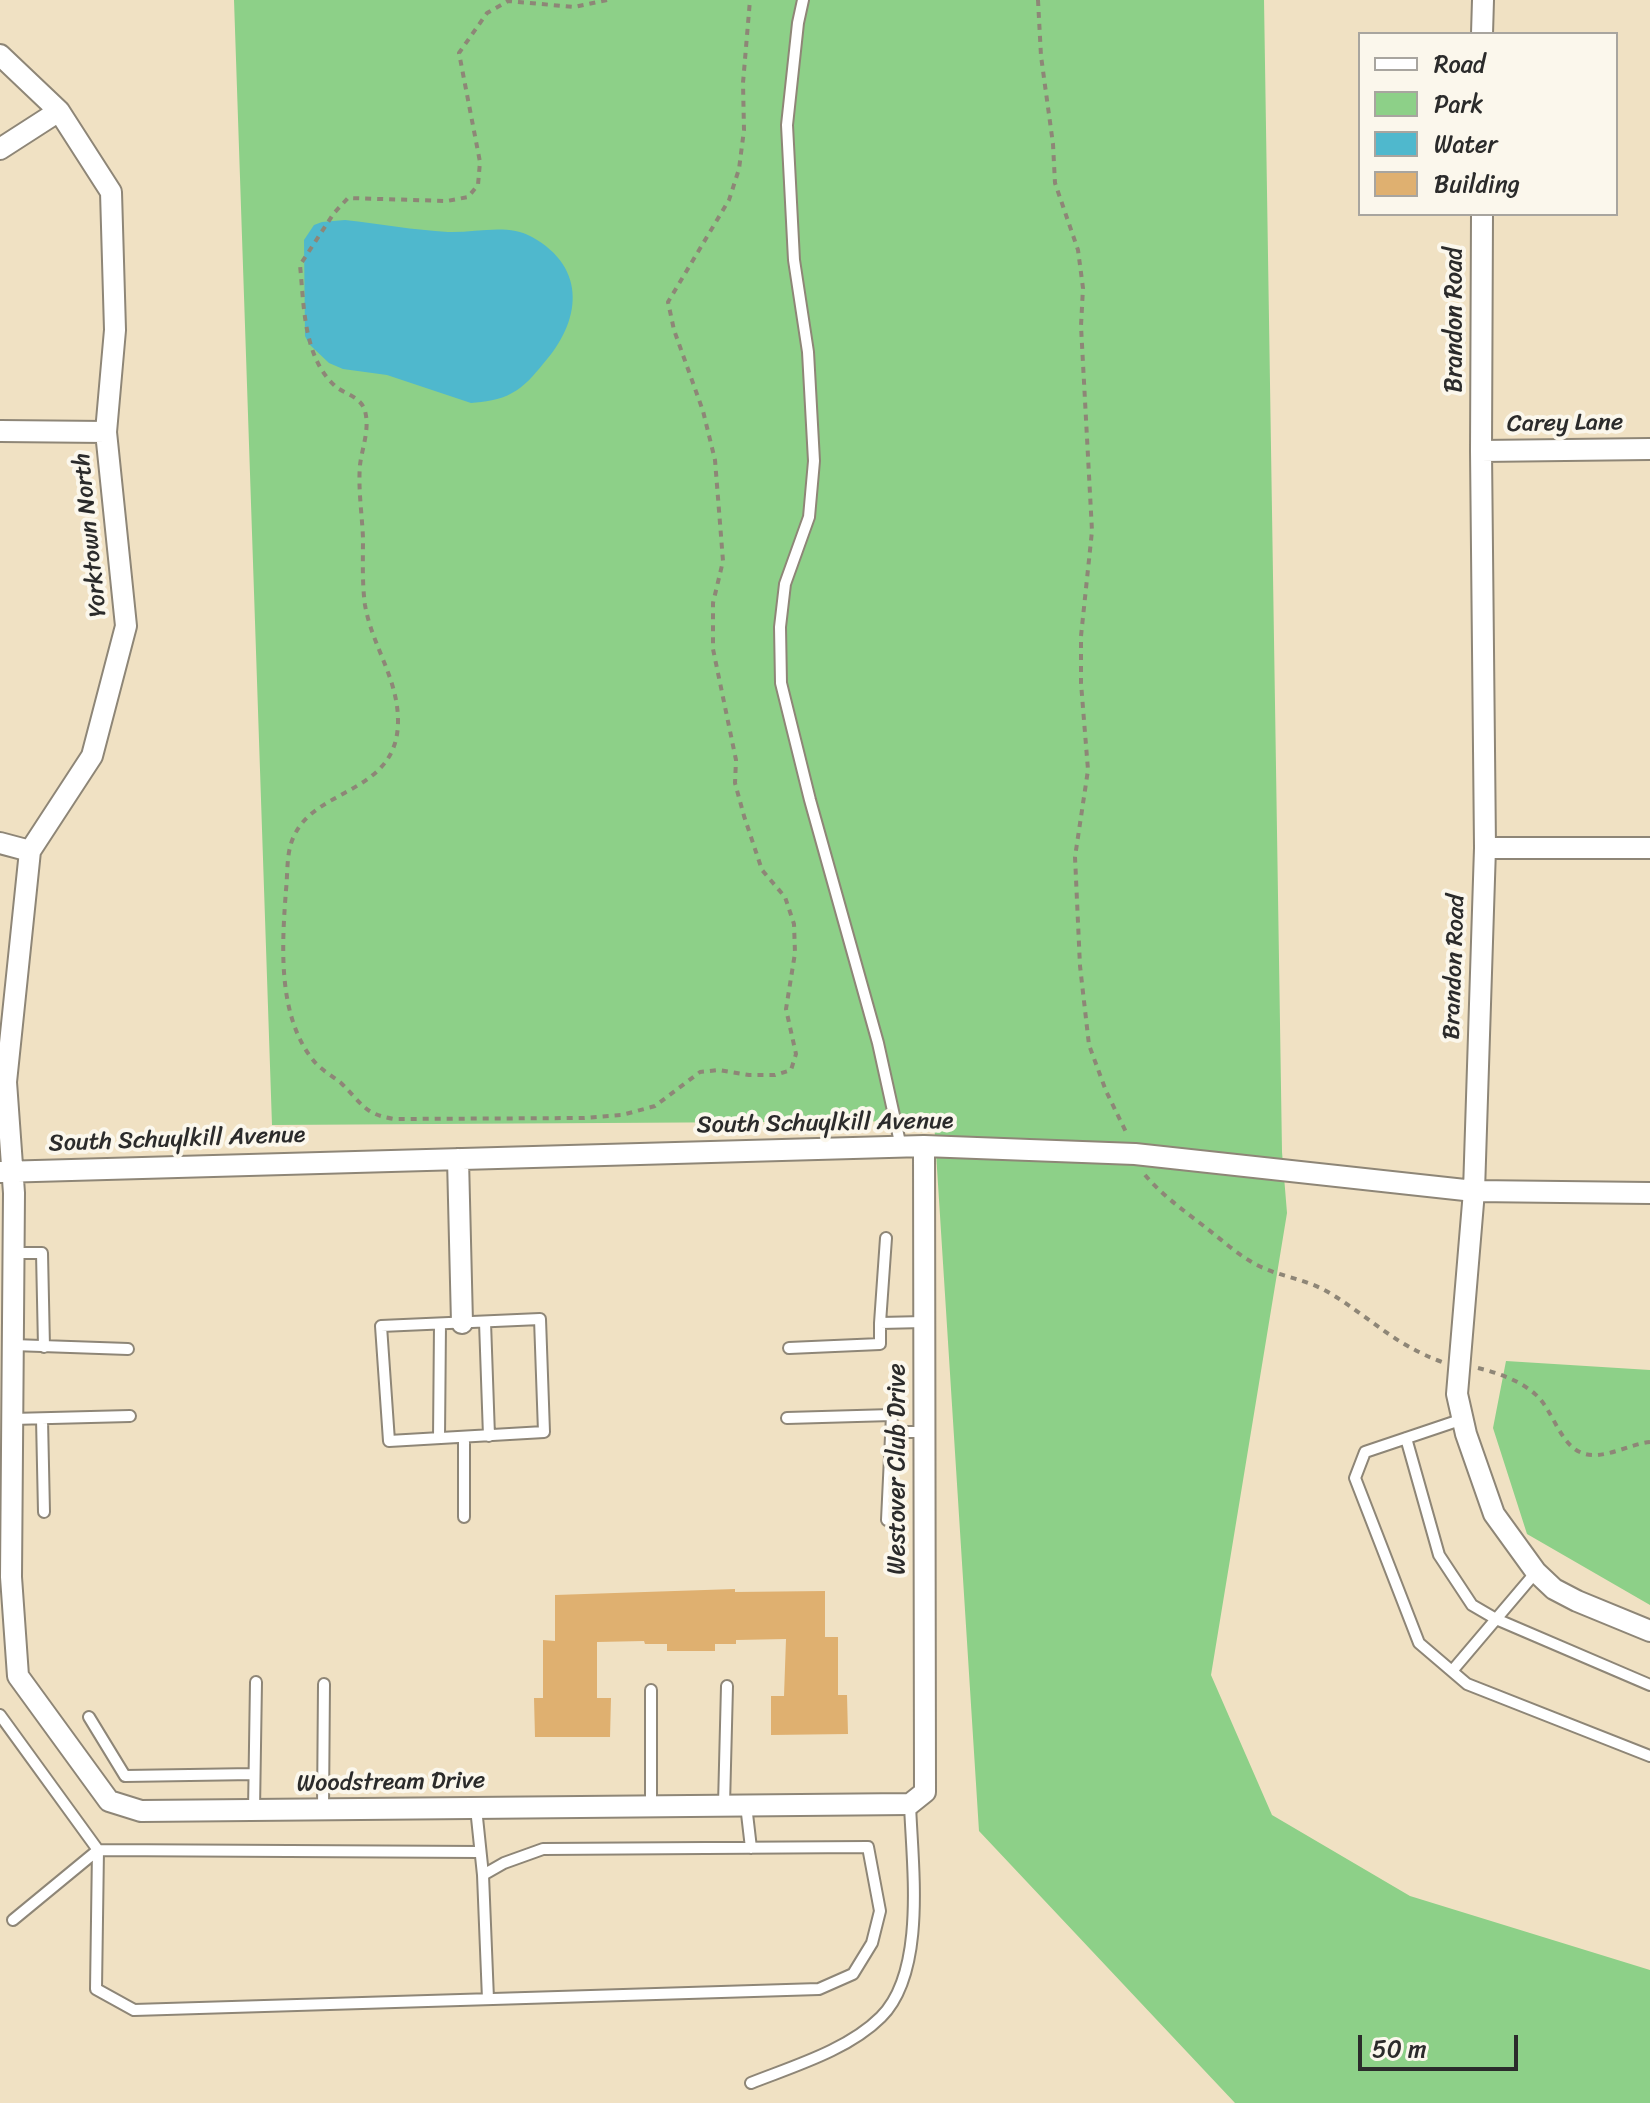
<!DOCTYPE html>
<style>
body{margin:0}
#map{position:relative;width:1650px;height:2103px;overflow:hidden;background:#f0e1c3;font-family:Sriracha,sans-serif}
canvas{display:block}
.legend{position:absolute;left:1358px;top:32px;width:260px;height:184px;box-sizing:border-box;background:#fbf7ec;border:2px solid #a8a59f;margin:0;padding:10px 14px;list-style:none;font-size:24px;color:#2b2b2b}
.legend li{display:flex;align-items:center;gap:16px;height:40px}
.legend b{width:40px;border:2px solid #a8a59f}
.scale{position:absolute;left:1358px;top:2035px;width:160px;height:36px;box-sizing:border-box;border:4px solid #2b2b2b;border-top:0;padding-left:10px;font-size:24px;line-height:28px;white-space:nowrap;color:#2b2b2b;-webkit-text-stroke:6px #fbf7ec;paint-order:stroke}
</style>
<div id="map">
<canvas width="1650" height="2103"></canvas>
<ul class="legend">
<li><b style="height:10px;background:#fff"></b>Road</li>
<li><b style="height:22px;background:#8dd088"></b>Park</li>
<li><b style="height:22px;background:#4fb8cd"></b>Water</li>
<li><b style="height:22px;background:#dfb070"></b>Building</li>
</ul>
<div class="scale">50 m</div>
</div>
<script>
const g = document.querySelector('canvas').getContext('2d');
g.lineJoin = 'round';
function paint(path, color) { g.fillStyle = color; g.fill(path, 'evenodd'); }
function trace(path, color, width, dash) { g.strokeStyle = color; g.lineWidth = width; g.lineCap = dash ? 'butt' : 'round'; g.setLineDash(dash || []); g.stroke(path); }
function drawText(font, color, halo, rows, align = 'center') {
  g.font = font + ' Sriracha,sans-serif'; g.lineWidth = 8; g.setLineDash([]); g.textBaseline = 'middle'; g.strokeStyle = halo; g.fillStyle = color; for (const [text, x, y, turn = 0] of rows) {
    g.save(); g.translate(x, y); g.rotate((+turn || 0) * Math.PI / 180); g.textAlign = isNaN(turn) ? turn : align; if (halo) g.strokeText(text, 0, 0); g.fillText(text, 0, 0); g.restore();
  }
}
const green = new Path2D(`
 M234 0H1264L1282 1152 1287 1213 1211 1675 1272 1815 1410 1896 1650 1970V2103H1235L979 1831 934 1121 272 1125Z
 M1506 1361 1650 1370V1605L1527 1534 1493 1428Z`);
const water = new Path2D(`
 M345 220C380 224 414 230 448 232 476 233 507 223 532 237 588 268 581 322 543 364 534 375 524 387 512 393 500 400 484 402 471 403L387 375 343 369 329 363 309 344 305 336 304 240 314 225 322 222Z`);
const building = new Path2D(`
 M735 1589V1592L825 1591V1637H838V1695H847L848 1734 771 1735V1696H784L786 1639 736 1640V1644H715V1651H667V1644H645L644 1641 597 1642V1698H611L610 1737H535L534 1698H543V1640L555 1641V1595Z`);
const path = new Path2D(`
 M607 0 574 7 508 1 487 13 459 53 480 162 478 185 468 197 447 201 348 198 334 213 300 265C304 304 303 356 334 385 343 394 361 396 365 411 370 429 362 448 360 465 358 489 362 514 363 538 363 560 362 583 365 605 372 646 398 678 398 721 398 794 316 787 294 836 286 852 288 872 286 890 282 944 277 1015 313 1060 320 1069 332 1076 341 1083 362 1103 363 1114 394 1119L584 1118 622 1115 655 1106 700 1072 719 1070 749 1075H775L791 1070 796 1054 786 1009 795 953 794 924 785 897 762 870 744 816 735 783 736 760 713 649V603L723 561 715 460 703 411 674 330 668 302 729 200 739 169 744 130 743 83 750 0
 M1038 0 1041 56 1053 144 1055 183 1078 250 1083 288 1081 326 1092 531 1081 636V683L1088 770 1075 857 1080 966 1089 1045 1106 1091 1127 1134
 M1145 1175C1162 1195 1183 1210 1205 1227 1222 1240 1239 1256 1259 1266 1281 1277 1306 1279 1328 1292 1370 1317 1393 1344 1442 1362
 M1478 1368C1498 1373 1519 1380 1535 1394 1553 1409 1559 1444 1582 1453 1602 1461 1629 1444 1650 1442`);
const lane = new Path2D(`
 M803 0 798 23 787 125 794 260 808 352 814 461 809 517 785 584 780 627 781 683 810 800 878 1043 901 1147
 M886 1238 880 1323 924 1322
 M13 1253H42L44 1347
 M540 1319 544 1432 389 1441 381 1326Z
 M485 1322 489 1436
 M13 1345 128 1349
 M789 1348 880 1344V1323
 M787 1418 892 1415 887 1520
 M12 1419 130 1416
 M42 1419 44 1512
 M1463 1419 1365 1452 1355 1478 1419 1643 1467 1684 1650 1756
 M891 1432H924
 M439 1438 440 1324
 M1406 1438 1439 1555 1472 1605 1496 1619 1650 1685
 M464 1517V1437
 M1452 1671 1536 1572
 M651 1690V1806
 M0 1715 98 1850 13 1920
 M89 1717 125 1776 254 1774
 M724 1805 727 1686
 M746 1805 751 1848
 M476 1808 483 1875
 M323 1809 324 1684
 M254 1810 256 1682
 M480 1852 98 1850 96 1989 134 2010 819 1989 853 1974 872 1943 880 1911 868 1847 543 1849 504 1863 483 1875 488 1999
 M751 2083C794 2066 848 2050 881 2017 927 1971 912 1864 910 1804`);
const street = new Path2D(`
 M1482 34 1483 0
 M0 55 59 111 111 192 115 330 106 432 126 626 92 756 30 851 6 1082 14 1193 11 1577 18 1676 109 1801 141 1811 910 1804 925 1792 924 1146
 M0 149 59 111
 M1482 214 1481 451 1485 848 1474 1191 1457 1394 1466 1434 1494 1514 1536 1572 1554 1589 1577 1601 1650 1631
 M0 431 106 432
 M1481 451 1650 449
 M0 843 30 851
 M1485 848H1650
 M458 1159 462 1323
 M0 1172 924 1146 1135 1154 1474 1191 1650 1193`);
const streetNames = [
 ["Brandon Road",1455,320,-90],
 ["Carey Lane",1565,424,-1],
 ["Yorktown North",91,535,-96],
 ["Brandon Road",1455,967,-88],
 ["South Schuylkill Avenue",825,1124,-1],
 ["South Schuylkill Avenue",177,1140,-2],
 ["Westover Club Drive",898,1469,-90],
 ["Woodstream Drive",391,1783,-1]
];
paint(green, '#8dd088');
paint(water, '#4fb8cd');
paint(building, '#dfb070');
trace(lane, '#8e8677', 14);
trace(street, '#8e8677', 24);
trace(path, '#8e8677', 4, [6, 6]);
trace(lane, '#fff', 10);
trace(street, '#fff', 20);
drawText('24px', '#2b2b2b', '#fbf7ec', streetNames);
</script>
